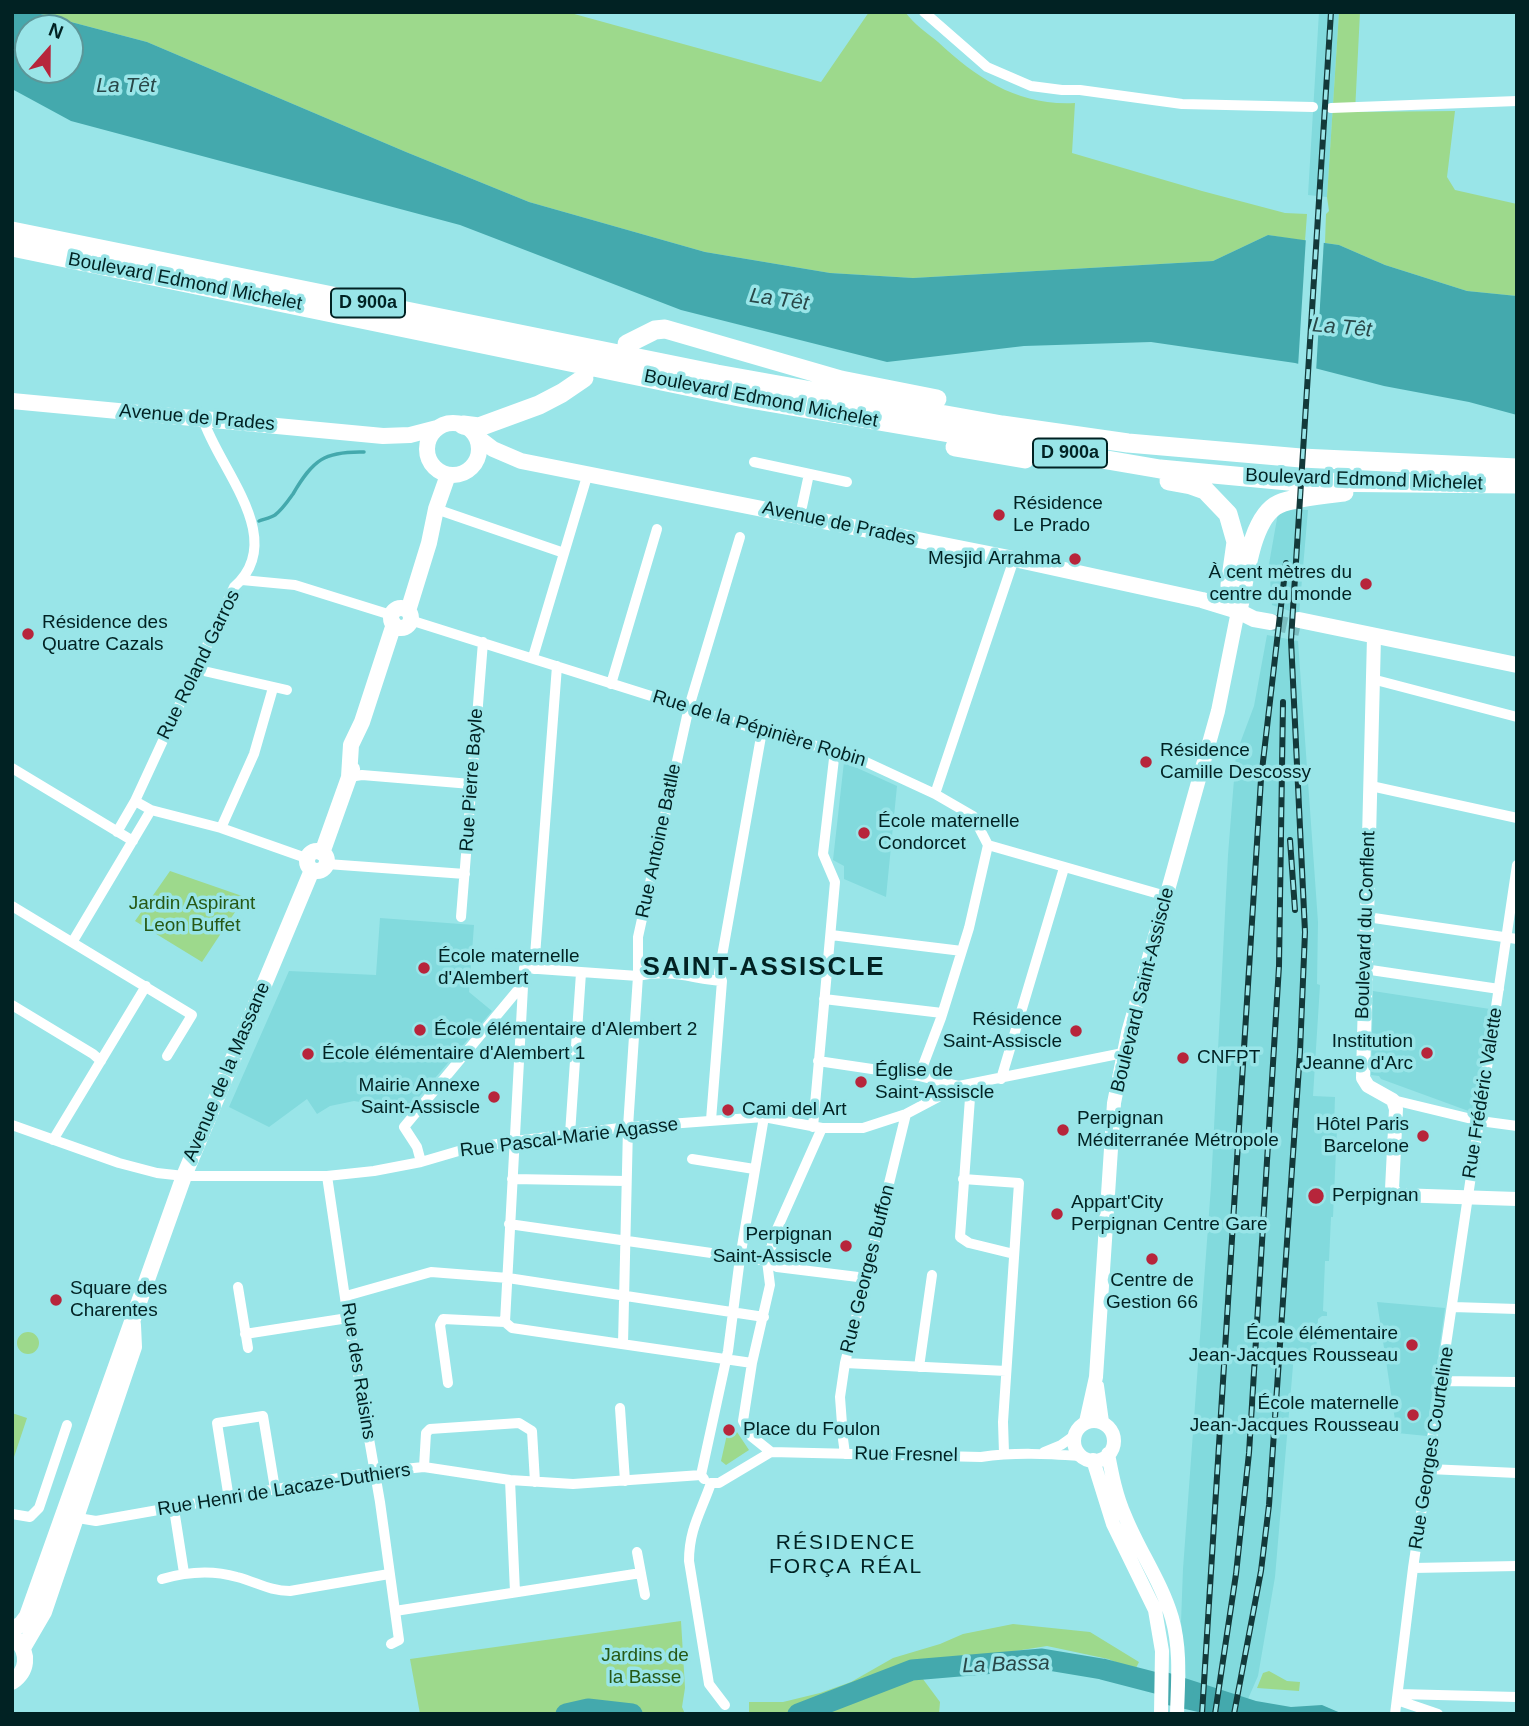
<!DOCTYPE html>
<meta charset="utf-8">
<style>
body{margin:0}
#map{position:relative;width:1529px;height:1726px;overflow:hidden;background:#99e5e8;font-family:Helvetica,sans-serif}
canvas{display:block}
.frame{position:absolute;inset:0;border:14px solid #012223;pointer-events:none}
.north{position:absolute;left:14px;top:14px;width:70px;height:70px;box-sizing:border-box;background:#99e5e8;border:2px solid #5c9799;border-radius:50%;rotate:21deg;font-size:19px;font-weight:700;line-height:28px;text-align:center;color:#012223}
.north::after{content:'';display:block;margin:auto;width:24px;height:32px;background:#b7253b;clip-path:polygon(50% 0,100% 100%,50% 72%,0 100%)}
</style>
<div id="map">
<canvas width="1529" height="1726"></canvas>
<div class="frame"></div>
<div class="north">N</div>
</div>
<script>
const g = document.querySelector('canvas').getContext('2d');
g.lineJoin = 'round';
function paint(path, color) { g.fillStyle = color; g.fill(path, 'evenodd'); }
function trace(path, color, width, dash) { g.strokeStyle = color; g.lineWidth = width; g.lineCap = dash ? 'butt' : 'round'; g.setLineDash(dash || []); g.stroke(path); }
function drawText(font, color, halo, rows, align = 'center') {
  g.font = font + ' Helvetica,sans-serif'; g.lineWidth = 7; g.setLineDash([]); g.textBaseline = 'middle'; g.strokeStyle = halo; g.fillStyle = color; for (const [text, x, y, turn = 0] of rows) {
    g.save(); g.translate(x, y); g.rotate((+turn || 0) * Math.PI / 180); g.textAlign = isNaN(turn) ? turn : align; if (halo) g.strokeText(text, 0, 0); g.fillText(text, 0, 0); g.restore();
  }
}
const built = new Path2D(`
 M1319 12H1339L1327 197 1308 195Z
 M1289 509 1308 510 1299 614 1272 605 1269 564 1278 513Z
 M1267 635 1298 641 1318 922 1317 984 1320 985 1313 1096 1335 1097 1334 1128H1337L1333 1217H1331L1329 1261H1325L1323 1311 1327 1312V1316H1322L1318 1319 1316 1355 1294 1354 1275 1577 1258 1676 1248 1699 1186 1679 1181 1622 1183 1569 1211 1186 1228 855 1236 754 1254 706Z
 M844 762 897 786 886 897 844 879V866L833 860Z
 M380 918 474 925 469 992 492 1011 402 1117 385 1106 354 1101 330 1106 317 1114 307 1099 269 1127 229 1107 289 971 376 975Z
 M1373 991 1490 1009 1474 1113 1381 1079 1379 1076 1371 1075Z
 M1377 1302 1445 1308 1427 1436 1397 1433Z`);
const green = new Path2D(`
 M33 12H567L821 82 869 12H905C914 24 927 33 938 42 978 79 1018 106 1075 103L1072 153 1202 191 1285 213 1307 214 1305 241 1268 235 1213 261 913 278 830 273 705 252 529 202 406 152 147 42Z
 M1339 12H1360L1355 112 1455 111 1447 177 1455 190 1517 204V296L1467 291 1385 265 1339 245 1325 243 1326 214 1329 211 1327 197Z
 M170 871 245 897 202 962 135 921Z
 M17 1343a11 11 0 1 1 22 0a11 11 0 1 1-22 0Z
 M12 1413 27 1418 12 1463Z
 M735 1429 749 1450 726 1465 721 1461 728 1430Z
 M681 1621 685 1688 682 1707 685 1714H420L410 1659Z
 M1013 1624 1090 1632 1139 1662 1135 1670 1108 1659 1047 1646 914 1667 940 1702 939 1714H749V1702H783L820 1693 851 1682 893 1658 940 1644 963 1634Z
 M1269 1671 1287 1681 1300 1682 1299 1691 1257 1688 1263 1673Z`);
const water = new Path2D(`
 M12 12H33L147 42 406 152 529 202 705 252 830 273 913 278 1213 261 1268 235 1339 245 1385 265 1467 291 1517 296V415L1469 402 1384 386 1295 363 1151 342 1024 346 887 362 681 310 460 225 71 121 12 89ZM28 28H70V70H28Z
 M1163 1671 1256 1701 1291 1707 1322 1705 1343 1714H1207L1163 1704Z`);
const pier = new Path2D(`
 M1306 237 1324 239 1316 372 1298 367Z`);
const stream = new Path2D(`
 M259 521C264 519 270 518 275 515 282 510 288 501 293 494 313 460 324 451 364 452`);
const river = new Path2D(`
 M566 1714 588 1709 632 1714
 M798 1714 912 1670 1042 1659 1102 1669 1183 1690`);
const secondaryTunnel = new Path2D(`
 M1271 622 1300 628`);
const minor = new Path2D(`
 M924 12 987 67 1031 86 1062 90H1080L1182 104 1313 107
 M1331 108 1517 101
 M754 462 847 482
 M436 509 564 553
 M800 516 809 474
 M242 580 295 585 391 615
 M410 620 762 731 853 756 935 794 973 816 988 845 1166 896
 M533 657 588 473
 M195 669 287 690
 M1372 679 1517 717
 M611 684 657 529
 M12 768 133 841
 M349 777 362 775 471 784
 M1371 786 1517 818
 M935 794 1014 559
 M135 801 151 810 221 828 306 858
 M221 828 254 754 273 688
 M117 832 135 801 234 587C289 539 218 468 203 419
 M327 864 465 874
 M12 906 192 1015 167 1056
 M461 917 483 642
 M1367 917 1517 939
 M831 935 962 951
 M73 941 151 810
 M534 969 557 666
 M1364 969 1499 989
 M824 999 942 1013
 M12 1005 93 1054 101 1061
 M818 1061 919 1076 959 1086
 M919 1076 941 1018 969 928 988 845
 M1001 1079 1064 868
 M971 1084 960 1237 969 1243 1014 1254
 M1393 1100 1480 1121 1517 1126
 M711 1120 722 981 719 973 762 731
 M12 1125 119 1163 157 1173 184 1176H327L374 1171 421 1162 462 1150 515 1141 628 1127 764 1117 822 1128H863L906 1114 959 1086 1123 1053
 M813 1127 835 882 823 854 835 750
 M570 1134 581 973
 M53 1140 146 986
 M692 1159 754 1169
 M421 1162 417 1147 404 1127 522 985
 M327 1176 348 1318 380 1502 399 1640 391 1644
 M512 1179 626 1181
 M963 1179 1019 1183 1003 1422 1004 1453
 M509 1224 767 1261 777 1267 866 1278
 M767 1261 770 1285 752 1363 743 1421 751 1436 771 1452
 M767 1261 777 1229 822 1128
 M238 1287 248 1348
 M346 1296 431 1272 508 1278 764 1317
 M1453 1307 1517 1309
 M505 1322 524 968 638 976C667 968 694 979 722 981
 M505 1322 512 1328 752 1363
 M245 1334 348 1318
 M623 1344 628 1127 638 976V937L689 707 740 537
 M845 1363 1006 1371
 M919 1367 932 1275
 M1442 1381 1517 1382
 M448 1383 440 1325 443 1319 505 1322
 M620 1408 625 1481
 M842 1424 840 1397 845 1363 906 1114
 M843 1439 845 1454
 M1044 1452 1061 1445 1075 1435
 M424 1467 426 1433 430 1429 519 1423 532 1431 535 1482
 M1429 1469 1517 1473
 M704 1479 701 1475 728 1351 740 1258 764 1117
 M510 1480 515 1592
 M711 1483H719L771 1452 981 1457C1015 1452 1048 1454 1081 1456
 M711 1483C701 1512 689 1529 689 1561L709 1684 725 1705
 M229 1499 217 1423 263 1416 275 1489
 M174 1509 184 1573
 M12 1514 30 1517 39 1508 67 1425
 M72 1517 96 1521 373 1472 424 1467 510 1480 573 1484 701 1475
 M637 1552 645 1595
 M1413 1568 1517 1566
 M162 1579C186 1572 213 1570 237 1577 257 1582 269 1591 290 1591L389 1574
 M395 1611 641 1573
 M1398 1694 1517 1697
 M1397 1700 1438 1714
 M1395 1714 1413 1568 1517 865`);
const tertiary = new Path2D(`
 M1374 637 1363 1078 1368 1086 1393 1100 1396 1109 1392 1189 1397 1195 1517 1199
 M1097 1386 1102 1422
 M1074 1441a20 20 0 1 1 40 0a20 20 0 1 1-40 0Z
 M1086 1422 1096 1377 1114 1103 1128 1033 1218 711 1238 611
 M1108 1454C1112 1475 1116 1496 1125 1516 1139 1551 1161 1581 1172 1618 1181 1650 1178 1681 1177 1714
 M1093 1460 1113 1524 1155 1610 1162 1651 1161 1714`);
const secondary = new Path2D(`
 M12 401 383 436 410 435 437 428
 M427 449a26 26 0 1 1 52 0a26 26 0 1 1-52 0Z
 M476 436 493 449 521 461 1014 559 1202 600 1238 611 1254 619 1271 622
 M391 618a10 10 0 1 1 20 0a10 10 0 1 1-20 0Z
 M408 611 429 543 436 509 448 475
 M1299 620 1517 665
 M349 777 351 745 362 722 394 624
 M307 861a10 10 0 1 1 20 0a10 10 0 1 1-20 0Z
 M322 853 352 769
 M12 1630 21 1624 27 1616 184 1176 312 870
 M23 1648 44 1612 134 1347 133 1325
 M12 1682C28 1671 29 1654 17 1640`);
const trunk = new Path2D(`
 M12 231 717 374 1002 425 1128 443 1301 458 1517 468
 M12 247 744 398 1160 469 1299 482 1517 484
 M627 344 655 330 665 329 841 380 937 399
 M463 425 479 427 539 405 562 393 584 378
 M955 447 1025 459
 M1169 481 1191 485 1205 490 1228 514 1236 542 1230 585 1238 611
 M1238 610C1245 582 1250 517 1279 504 1294 497 1327 494 1344 492`);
const rail = new Path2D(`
 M1290 840 1295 910
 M1202 1714 1261 779 1286 563
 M1215 1714 1236 1574 1249 1453 1279 966 1283 702
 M1234 1714 1261 1571 1269 1505 1300 1052 1305 932 1291 640 1331 12`);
const markers = [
 [999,515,7,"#b7253b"],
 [1075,559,7,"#b7253b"],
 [1366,584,7,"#b7253b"],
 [28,634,7,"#b7253b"],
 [1146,762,7,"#b7253b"],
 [864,833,7,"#b7253b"],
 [424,968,7,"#b7253b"],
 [420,1030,7,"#b7253b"],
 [1076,1031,7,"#b7253b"],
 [1427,1053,7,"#b7253b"],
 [308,1054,7,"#b7253b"],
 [1183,1058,7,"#b7253b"],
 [861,1082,7,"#b7253b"],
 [494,1097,7,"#b7253b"],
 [728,1110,7,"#b7253b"],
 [1063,1130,7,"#b7253b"],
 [1423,1136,7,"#b7253b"],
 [1316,1196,9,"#b7253b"],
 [1057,1214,7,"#b7253b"],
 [846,1246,7,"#b7253b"],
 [1152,1259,7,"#b7253b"],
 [56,1300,7,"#b7253b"],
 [1412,1345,7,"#b7253b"],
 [1413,1415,7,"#b7253b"],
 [729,1430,7,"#b7253b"]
];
const shields = [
 [368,303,74],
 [1070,453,74]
];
const shieldNames = [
 ["D 900a",368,303],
 ["D 900a",1070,453]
];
const streetNames = [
 ["Boulevard Edmond Michelet",185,282,11],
 ["Boulevard Edmond Michelet",761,399,11],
 ["Avenue de Prades",197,418,5],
 ["Boulevard Edmond Michelet",1364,480,2],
 ["Avenue de Prades",839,524,12],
 ["Rue Roland Garros",199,665,-64],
 ["Rue de la Pépinière Robin",759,729,17],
 ["Rue Pierre Bayle",472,780,-86],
 ["Rue Antoine Batlle",659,841,-78],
 ["Boulevard du Conflent",1366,925,-88],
 ["Boulevard Saint-Assiscle",1143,990,-76],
 ["Avenue de la Massane",227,1072,-67],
 ["Rue Frédéric Valette",1483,1093,-81],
 ["Rue Pascal-Marie Agasse",569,1138,-7],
 ["Rue Georges Buffon",868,1269,-76],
 ["Rue des Raisins",358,1371,81],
 ["Rue Georges Courteline",1432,1448,-81],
 ["Rue Fresnel",906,1455,1],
 ["Rue Henri de Lacaze-Duthiers",284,1490,-9]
];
const poiNames = [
 ["Résidence",1013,504],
 ["Le Prado",1013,526],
 ["Mesjid Arrahma",1061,559,"right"],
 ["À cent mètres du",1352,573,"right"],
 ["centre du monde",1352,595,"right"],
 ["Résidence des",42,623],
 ["Quatre Cazals",42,645],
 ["Résidence",1160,751],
 ["Camille Descossy",1160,773],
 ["École maternelle",878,822],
 ["Condorcet",878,844],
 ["École maternelle",438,957],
 ["d'Alembert",438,979],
 ["Résidence",1062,1020,"right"],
 ["Saint-Assiscle",1062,1042,"right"],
 ["École élémentaire d'Alembert 2",434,1030],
 ["Institution",1413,1042,"right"],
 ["Jeanne d'Arc",1413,1064,"right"],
 ["École élémentaire d'Alembert 1",322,1054],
 ["CNFPT",1197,1058],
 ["Église de",875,1071],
 ["Saint-Assiscle",875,1093],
 ["Mairie Annexe",480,1086,"right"],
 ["Saint-Assiscle",480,1108,"right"],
 ["Cami del Art",742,1110],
 ["Perpignan",1077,1119],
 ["Méditerranée Métropole",1077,1141],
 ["Hôtel Paris",1409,1125,"right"],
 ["Barcelone",1409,1147,"right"],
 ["Perpignan",1332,1196],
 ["Appart'City",1071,1203],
 ["Perpignan Centre Gare",1071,1225],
 ["Perpignan",832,1235,"right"],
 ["Saint-Assiscle",832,1257,"right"],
 ["Centre de",1152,1281,"center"],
 ["Gestion 66",1152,1303,"center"],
 ["Square des",70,1289],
 ["Charentes",70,1311],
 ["École élémentaire",1398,1334,"right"],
 ["Jean-Jacques Rousseau",1398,1356,"right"],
 ["École maternelle",1399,1404,"right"],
 ["Jean-Jacques Rousseau",1399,1426,"right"],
 ["Place du Foulon",743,1430]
];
const parkNames = [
 ["Jardin Aspirant",192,904],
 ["Leon Buffet",192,926],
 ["Jardins de",645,1656],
 ["la Basse",645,1678]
];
const waterNames = [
 ["La Têt",126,86],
 ["La Têt",779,300,8],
 ["La Têt",1342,328,5],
 ["La Bassa",1006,1665,-2]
];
const neighbourhoodNames = [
 ["RÉSIDENCE",846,1543],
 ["FORÇA RÉAL",846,1567]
];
const districtNames = [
 ["SAINT-ASSISCLE",764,968]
];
paint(built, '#82dadd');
paint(green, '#9dd98c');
paint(water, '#44a9ad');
paint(pier, '#99e5e8');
trace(stream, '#44a9ad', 3.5);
trace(river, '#44a9ad', 21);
trace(secondaryTunnel, '#7bbec1', 16, [16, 8]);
trace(minor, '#fff', 10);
trace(tertiary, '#fff', 14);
trace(secondary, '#fff', 16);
trace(trunk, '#fff', 19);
trace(rail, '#13393a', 6);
trace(rail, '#99e5e8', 3.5, [10]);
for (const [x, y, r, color] of markers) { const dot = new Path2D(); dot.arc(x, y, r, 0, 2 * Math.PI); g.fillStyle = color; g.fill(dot); trace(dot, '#99e5e8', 2.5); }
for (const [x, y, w] of shields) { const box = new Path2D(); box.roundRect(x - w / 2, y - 14.5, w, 29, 5); g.fillStyle = '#99e5e8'; g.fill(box); trace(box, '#012223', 2); }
drawText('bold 18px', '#012223', null, shieldNames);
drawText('19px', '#012223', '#99e5e8', streetNames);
drawText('19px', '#012223', '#99e5e8', poiNames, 'left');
drawText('19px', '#265815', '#99e5e8', parkNames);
drawText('italic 21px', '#294849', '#99e5e8', waterNames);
g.letterSpacing = '2px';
drawText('21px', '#012223', '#99e5e8', neighbourhoodNames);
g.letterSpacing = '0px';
g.letterSpacing = '2px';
drawText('bold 26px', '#012223', '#99e5e8', districtNames);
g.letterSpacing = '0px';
</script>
